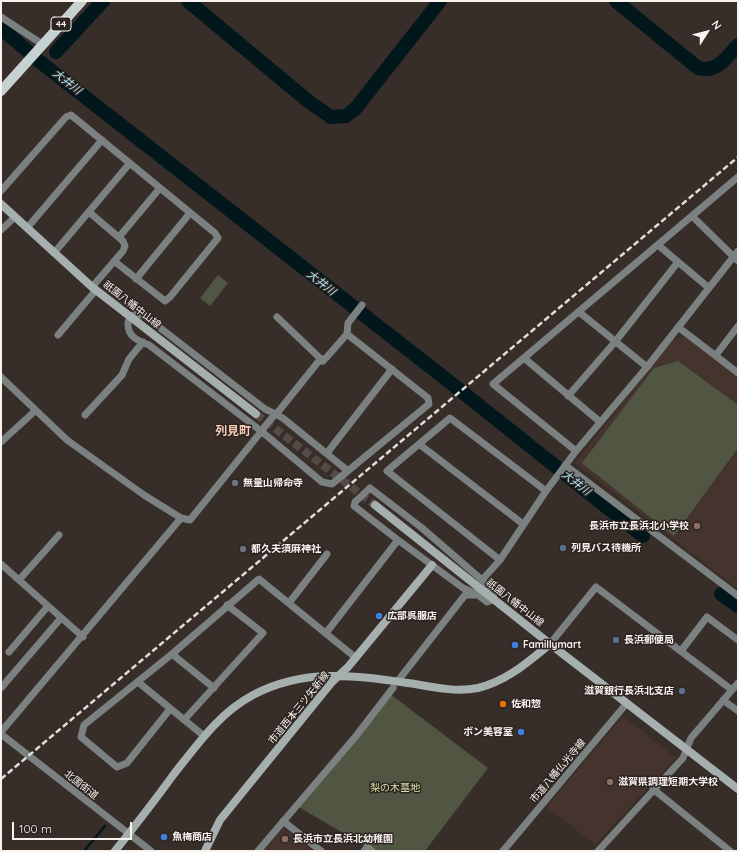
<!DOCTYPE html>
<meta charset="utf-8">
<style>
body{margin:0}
#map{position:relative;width:739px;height:852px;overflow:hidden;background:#372d29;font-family:Quicksand,sans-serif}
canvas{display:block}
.frame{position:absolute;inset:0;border:2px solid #f9f3f0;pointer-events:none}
.north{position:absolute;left:687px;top:12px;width:40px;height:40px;-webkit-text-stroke:3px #2d2420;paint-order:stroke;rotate:54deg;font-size:11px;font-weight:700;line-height:16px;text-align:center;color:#f9f3f0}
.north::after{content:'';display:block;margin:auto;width:14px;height:18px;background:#f9f3f0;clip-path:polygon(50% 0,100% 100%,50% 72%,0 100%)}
.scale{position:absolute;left:12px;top:822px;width:120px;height:18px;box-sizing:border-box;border:2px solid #f9f3f0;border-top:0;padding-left:5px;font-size:12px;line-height:14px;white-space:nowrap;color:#f9f3f0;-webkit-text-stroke:3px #2d2420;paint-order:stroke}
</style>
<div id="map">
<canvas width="739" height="852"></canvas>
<div class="frame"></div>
<div class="north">N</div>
<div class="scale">100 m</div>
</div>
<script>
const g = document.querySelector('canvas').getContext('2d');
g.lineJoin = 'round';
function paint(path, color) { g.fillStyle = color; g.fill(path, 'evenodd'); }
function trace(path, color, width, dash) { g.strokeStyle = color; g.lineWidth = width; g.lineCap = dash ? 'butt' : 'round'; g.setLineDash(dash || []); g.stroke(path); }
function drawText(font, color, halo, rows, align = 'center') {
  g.font = font + ' Quicksand,"Noto Sans JP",sans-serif'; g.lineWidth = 3; g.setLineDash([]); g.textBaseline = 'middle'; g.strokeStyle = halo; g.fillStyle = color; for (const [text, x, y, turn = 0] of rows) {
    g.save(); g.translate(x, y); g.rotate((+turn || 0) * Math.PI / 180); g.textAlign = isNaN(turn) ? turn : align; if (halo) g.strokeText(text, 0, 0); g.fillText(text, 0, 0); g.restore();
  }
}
const built = new Path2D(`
 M683 336 738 377V589L575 463 673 339Z
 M623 716 676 758 595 845 546 807Z
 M283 827 313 851H263Z`);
const green = new Path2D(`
 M218 275 228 283 210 306 200 298Z
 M678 361 738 405V448L674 536 582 463 654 368Z
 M390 694 488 768 425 851H374L297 806Z`);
const stream = new Path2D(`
 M84 851 105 826`);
const river = new Path2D(`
 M188 1 308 101 331 117 346 116 356 108 440 1
 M616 1 698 68C717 73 726 58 738 45
 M1 28 39 61 456 387 643 536
 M56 52 103 1
 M721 594 738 606`);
const secondaryTunnel = new Path2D(`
 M256 414 375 505`);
const street = new Path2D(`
 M1 17 42 44
 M1 191 66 117 71 115 215 233 218 238 170 297 165 301 114 261
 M89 212 123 241 125 246 123 251 92 287
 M692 216 738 261
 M27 228 102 140
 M1 230 15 217
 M119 237 160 188
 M658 245 709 288
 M54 253 130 163
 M136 279 190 213
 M579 312 647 367
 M277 317 323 361
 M678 327 738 373
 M347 334 348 323 362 305
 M58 335 96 290
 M716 355 738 326
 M524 358 599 421
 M1 377 67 440 144 495 181 518
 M568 396 615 342 678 262
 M85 415 122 375 129 359 143 342
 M271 419C273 416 275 414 278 412L318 362 326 358 347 334 428 398 429 404 332 484 322 482 261 431 149 345C138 341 127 336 128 323 129 318 131 315 136 314L146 317 265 409C271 412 278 415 284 419L348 471
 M1 442 35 411
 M419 444 523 524
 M576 451 493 384 738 177
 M327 453 392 369
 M565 465 738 596
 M500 560 387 471 450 418 546 491
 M1 564 83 637
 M19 580 59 535
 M476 594 463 588 398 540 354 506 355 502 370 488 422 528 482 580
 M289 603 327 554
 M326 633 398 540
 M550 644 596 587 732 690
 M681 651 707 617 738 640
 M9 652 48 606
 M138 682 204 736
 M397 682 465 595H478L487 602 494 599 493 592 482 580 500 560 546 491 576 451 647 367 738 251
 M1 688 61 618
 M214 688 172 654 259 579 356 658
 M723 700 738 711
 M170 709 127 763 117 767 81 737 84 725 172 654
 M184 720 263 633 227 605
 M1 732 181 518 190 520 264 428
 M1 734 151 851
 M653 789 730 851
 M283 821 321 851
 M258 851 356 736 393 688
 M364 851 367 847 372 851
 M503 851 627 703
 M598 851 683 758 691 738 738 683`);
const secondary = new Path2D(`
 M1 204 92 287 256 414
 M375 505 550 644 738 789
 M115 851C135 826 155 800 174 774 197 745 219 713 253 695 306 667 358 676 415 684 437 688 457 692 478 688 507 681 528 662 550 644
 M205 851 220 820 332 682 348 667 432 565`);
const primary = new Path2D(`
 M1 91 82 1`);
const rail = new Path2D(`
 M1 779 738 157`);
const streetBridge = new Path2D(`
 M265 426 271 419`);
const markers = [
 [235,483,4,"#6b7280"],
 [697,526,4,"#8d6e63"],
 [563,548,4,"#5c6f8a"],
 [243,549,4,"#6b7280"],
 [379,616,4,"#3f7fe0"],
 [616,640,4,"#5c6f8a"],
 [515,645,4,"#3f7fe0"],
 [682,691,4,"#5c6f8a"],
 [503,704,4,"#e8710a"],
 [521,732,4,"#3f7fe0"],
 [610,782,4,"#8d6e63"],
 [164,837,4,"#3f7fe0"],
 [285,839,4,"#8d6e63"]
];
const shields = [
 [61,24,20]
];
const shieldNames = [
 ["44",61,24]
];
const streetNames = [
 ["祇園八幡中山線",132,305,38],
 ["祇園八幡中山線",515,603,38],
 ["市道西本三ツ矢新線",299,708,-51],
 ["市道八幡仏光寺線",558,771,-50],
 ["北国街道",81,785,38]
];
const poiNames = [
 ["無量山帰命寺",243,483],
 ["長浜市立長浜北小学校",689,526,"right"],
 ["列見バス待機所",571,548],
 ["都久夫須麻神社",251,549],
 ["広部呉服店",387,616],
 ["長浜郵便局",624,640],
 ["Famillymart",523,645],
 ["滋賀銀行長浜北支店",674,691,"right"],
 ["佐和惣",511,704],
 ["ボン美容室",513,732,"right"],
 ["滋賀県調理短期大学校",618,782],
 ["魚梅商店",172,837],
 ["長浜市立長浜北幼稚園",293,839]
];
const parkNames = [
 ["梨の木墓地",395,788]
];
const waterNames = [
 ["大井川",67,82,38],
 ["大井川",321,283,38],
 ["大井川",576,483,38]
];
const quarterNames = [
 ["列見町",233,431]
];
paint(built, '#44342d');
paint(green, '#505642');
trace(stream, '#02171c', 2.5);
trace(river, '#02171c', 14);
trace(secondaryTunnel, '#544b47', 8, [8, 4]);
trace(street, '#7b8181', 7);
trace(secondary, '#a5afae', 8);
trace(primary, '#c6d2d2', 10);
trace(rail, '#e3ddd9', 2.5, [6, 3]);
trace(streetBridge, '#7b8181', 7);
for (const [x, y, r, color] of markers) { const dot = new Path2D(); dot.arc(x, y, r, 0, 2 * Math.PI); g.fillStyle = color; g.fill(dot); trace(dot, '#2d2420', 1.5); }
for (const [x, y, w] of shields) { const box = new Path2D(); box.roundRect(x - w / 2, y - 7, w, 14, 3); g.fillStyle = '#2d2420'; g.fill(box); trace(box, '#f9f3f0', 1); }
drawText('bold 9px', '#f9f3f0', null, shieldNames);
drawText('10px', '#f9f3f0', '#2d2420', streetNames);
drawText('bold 10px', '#f9f3f0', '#2d2420', poiNames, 'left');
drawText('10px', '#d1e1a5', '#2d2420', parkNames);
drawText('italic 11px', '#ade8f8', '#2d2420', waterNames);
drawText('bold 12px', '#f6cbb1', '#2d2420', quarterNames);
</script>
